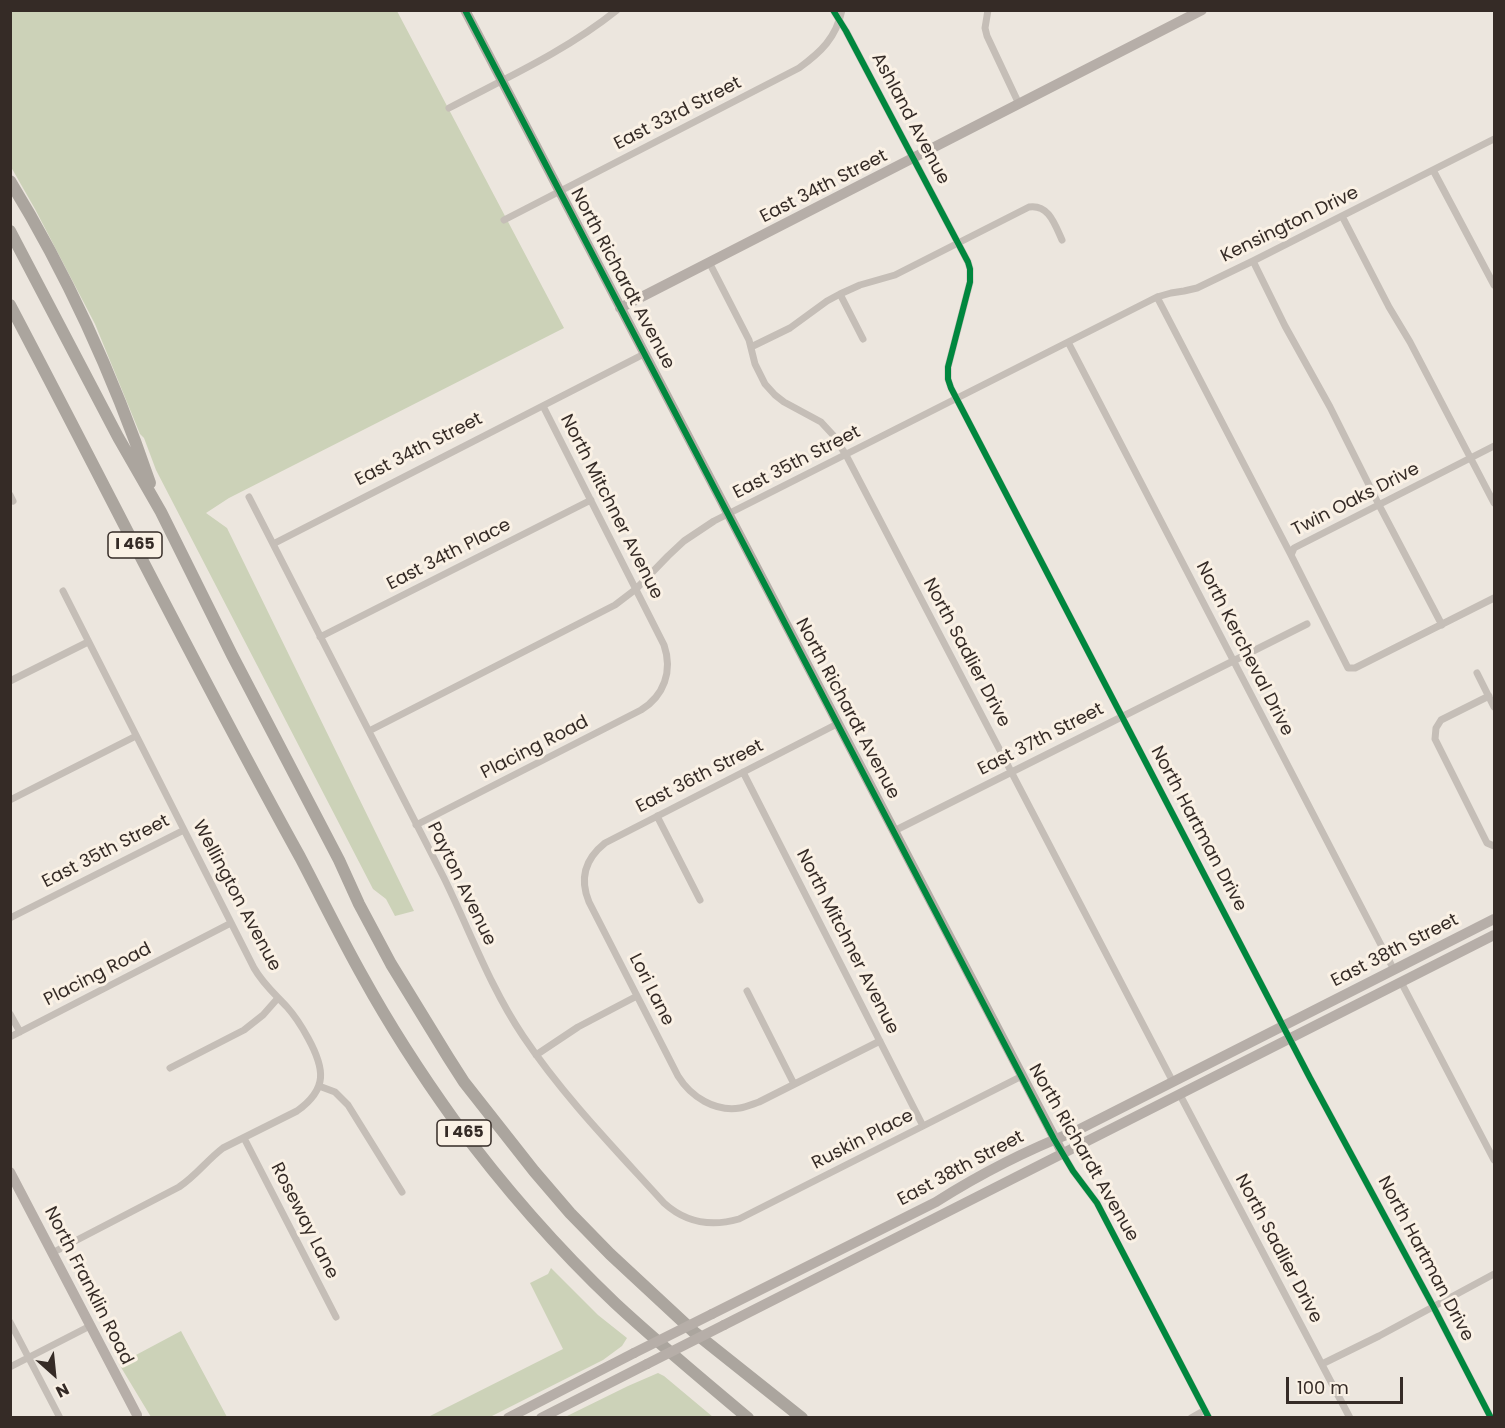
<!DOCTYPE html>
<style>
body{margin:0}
#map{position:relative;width:1505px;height:1428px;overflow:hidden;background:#ece6de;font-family:Poppins,sans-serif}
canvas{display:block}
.frame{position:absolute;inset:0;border:12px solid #352b26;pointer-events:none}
.north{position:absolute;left:24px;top:1344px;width:60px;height:60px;-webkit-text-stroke:4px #faf1e5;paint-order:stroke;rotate:153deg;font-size:16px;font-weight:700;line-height:24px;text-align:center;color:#352b26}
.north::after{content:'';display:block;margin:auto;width:21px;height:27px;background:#352b26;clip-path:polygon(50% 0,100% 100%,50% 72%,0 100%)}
.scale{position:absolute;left:1286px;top:1377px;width:117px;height:27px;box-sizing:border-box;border:3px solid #352b26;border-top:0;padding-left:8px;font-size:18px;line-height:21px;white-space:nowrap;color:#352b26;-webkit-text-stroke:4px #faf1e5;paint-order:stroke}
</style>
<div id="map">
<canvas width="1505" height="1428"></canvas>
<div class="frame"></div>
<div class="north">N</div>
<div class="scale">100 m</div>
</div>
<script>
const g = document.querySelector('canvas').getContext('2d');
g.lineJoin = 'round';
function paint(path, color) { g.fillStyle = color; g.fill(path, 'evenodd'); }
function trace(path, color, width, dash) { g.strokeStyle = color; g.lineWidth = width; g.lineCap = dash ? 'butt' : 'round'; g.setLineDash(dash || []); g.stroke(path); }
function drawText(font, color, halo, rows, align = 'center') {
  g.font = font + ' Poppins,sans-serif'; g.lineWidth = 6; g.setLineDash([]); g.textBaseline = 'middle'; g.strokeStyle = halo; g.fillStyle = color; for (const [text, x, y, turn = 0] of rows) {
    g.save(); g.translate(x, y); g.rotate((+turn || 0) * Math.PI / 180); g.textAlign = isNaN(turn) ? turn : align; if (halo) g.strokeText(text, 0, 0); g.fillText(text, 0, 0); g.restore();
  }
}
const green = new Path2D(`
 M10 11H397L564 328 229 498 206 513 227 528 414 911 395 916 386 899 373 889 156 470 144 438 140 434 95 324 35 209 11 167Z
 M551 1268 598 1315 627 1338 622 1346 603 1360 490 1417H428L563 1349 530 1283 548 1274Z
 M181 1331 227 1417H151L119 1364Z
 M658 1373 664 1376 713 1417H565L628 1386Z`);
const street = new Path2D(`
 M833 10 846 31 968 262 970 269V282L948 367V379L951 388 1310 1078 1433 1306 1491 1418
 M988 10 985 28 987 36 1019 104
 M449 108C506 78 566 51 617 10
 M1433 170 1494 285
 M1342 216 1389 307 1410 342 1494 503
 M504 220 799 68C821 52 836 38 842 10
 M1253 261 1285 326 1330 407 1379 505 1442 625
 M709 262 749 340 755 364 765 384 775 395 784 402 821 422 833 435 846 455 1173 1082
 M840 294 863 339
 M1157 297 1291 555
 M1068 342 1394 970
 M751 347 790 328 827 301 840 294 860 285 895 275 1029 207C1049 204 1055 225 1062 240
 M1494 446 1294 548 1291 555 1348 668H1355L1494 598
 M10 495 13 501
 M249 497C314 624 379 751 444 878 470 931 490 987 523 1036 564 1097 616 1150 664 1203 686 1223 711 1227 739 1219L1022 1076
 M273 544 644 354
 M320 637 591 500
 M1477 673 1494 707
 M10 681 88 642
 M1489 696 1441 720 1436 728 1435 739 1487 843 1494 846
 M837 724 605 843C585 859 579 878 589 902L678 1076C691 1097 715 1112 740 1108 746 1107 753 1104 759 1102L880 1041
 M369 731 615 605 636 589 668 556 684 541 714 521 1157 297 1171 293 1184 291 1197 288 1253 261 1494 139
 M743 772 923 1126
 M10 800 136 736
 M657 816 700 900
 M416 825 641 710C664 696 673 671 664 645L543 406
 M894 831 1307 624
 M10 918 184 830
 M1401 982 1494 1160
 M747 991 794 1084
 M10 1014 20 1032
 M10 1037 231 923
 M536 1055 578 1027 637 996
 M170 1068 244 1030 263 1015 278 998
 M319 1086 335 1092 348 1105 402 1192
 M1180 1095 1350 1418
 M244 1138 336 1317
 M1063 1154 1073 1171 1097 1203 1209 1418
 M52 1253 179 1187C196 1176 207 1160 223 1148L297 1111C328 1089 325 1069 308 1038 302 1027 296 1017 287 1007 275 994 263 984 254 968L63 591
 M10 1322 60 1418
 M1322 1364 1379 1336 1494 1274
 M10 1367 90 1326
 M1191 1418 1205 1410`);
const secondary = new Path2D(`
 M465 10 1063 1154
 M620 308 1202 10
 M10 1172 137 1415V1418
 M712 1314 936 1202C980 1174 1027 1150 1076 1131L1494 919
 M724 1325 1494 935
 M508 1418 634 1353
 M541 1418 647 1364`);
const highway = new Path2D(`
 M10 181C68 276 114 378 150 483
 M10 231 118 437 161 512 232 655 339 860 359 904 391 964 448 1057 464 1082 534 1171 570 1213 610 1254 694 1332 802 1418
 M10 305C107 489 199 675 300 857 321 897 341 938 363 977 390 1026 421 1074 454 1120 502 1185 556 1247 615 1303 658 1343 703 1380 748 1418`);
const secondaryBridge = new Path2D(`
 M634 1353 712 1314
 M647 1364 724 1325`);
const cycleway = new Path2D(`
 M465 10 1054 1139 1073 1171 1097 1203 1209 1418
 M833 10 846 31 968 262 970 269V282L948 367V379L951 388 1310 1078 1433 1306 1491 1418`);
const shields = [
 [135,545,54],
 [464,1133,54]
];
const shieldNames = [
 ["I 465",135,545],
 ["I 465",464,1133]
];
const streetNames = [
 ["East 33rd Street",678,114,-27],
 ["Ashland Avenue",910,119,62],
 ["East 34th Street",824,187,-27],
 ["Kensington Drive",1290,225,-26],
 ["North Richardt Avenue",622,279,62],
 ["East 34th Street",419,450,-27],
 ["East 35th Street",797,463,-27],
 ["Twin Oaks Drive",1356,500,-27],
 ["North Mitchner Avenue",611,507,63],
 ["East 34th Place",449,555,-27],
 ["North Kercheval Drive",1244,649,63],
 ["North Sadlier Drive",966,653,62],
 ["North Richardt Avenue",847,709,62],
 ["East 37th Street",1041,740,-27],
 ["Placing Road",535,748,-27],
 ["East 36th Street",700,777,-27],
 ["North Hartman Drive",1198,829,62],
 ["East 35th Street",106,852,-27],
 ["Payton Avenue",461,884,64],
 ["Wellington Avenue",236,896,62],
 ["North Mitchner Avenue",847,942,63],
 ["East 38th Street",1395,951,-27],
 ["Placing Road",98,975,-27],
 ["Lori Lane",651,990,63],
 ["Ruskin Place",863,1140,-27],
 ["North Richardt Avenue",1083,1153,60],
 ["East 38th Street",961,1169,-28],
 ["Roseway Lane",304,1221,63],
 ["North Sadlier Drive",1278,1249,62],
 ["North Hartman Drive",1425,1259,62],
 ["North Franklin Road",88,1286,63]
];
paint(green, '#ccd2b8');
trace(street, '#c5beb7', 7);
trace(secondary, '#b6aea8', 10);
trace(highway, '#aba59e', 12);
trace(secondaryBridge, '#b6aea8', 10);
trace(cycleway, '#00873e', 6);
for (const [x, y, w] of shields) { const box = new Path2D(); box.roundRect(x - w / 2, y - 13, w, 26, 4.5); g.fillStyle = '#faf1e5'; g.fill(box); trace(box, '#352b26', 1.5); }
drawText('bold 16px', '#352b26', null, shieldNames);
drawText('18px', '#352b26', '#faf1e5', streetNames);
</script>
